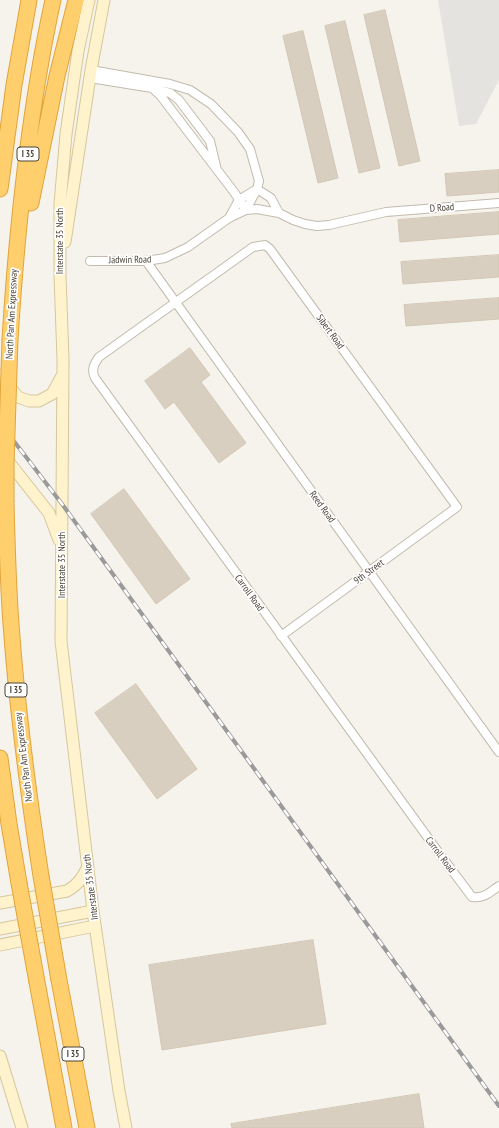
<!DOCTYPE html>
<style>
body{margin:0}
canvas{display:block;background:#f6f3ec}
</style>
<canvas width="499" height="1128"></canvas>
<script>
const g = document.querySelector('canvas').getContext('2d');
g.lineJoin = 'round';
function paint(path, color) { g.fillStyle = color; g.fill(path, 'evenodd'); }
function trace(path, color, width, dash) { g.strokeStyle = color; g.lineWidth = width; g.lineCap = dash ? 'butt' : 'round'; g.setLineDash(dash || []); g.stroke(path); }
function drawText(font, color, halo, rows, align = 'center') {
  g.font = font + ' "PT Sans Narrow",sans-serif'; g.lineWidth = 3.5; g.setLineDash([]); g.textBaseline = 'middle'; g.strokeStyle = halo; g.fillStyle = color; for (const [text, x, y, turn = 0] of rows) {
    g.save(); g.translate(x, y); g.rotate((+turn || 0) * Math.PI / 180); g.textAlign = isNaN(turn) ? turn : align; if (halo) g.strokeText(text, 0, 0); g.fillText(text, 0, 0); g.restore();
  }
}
const parking = new Path2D(`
 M438 0H499V80L476 124 459 126Z`);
const building = new Path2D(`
 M385 10 420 161 399 166 364 15Z
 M345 21 380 168 359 173 325 26Z
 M303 31 338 178 318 183 283 36Z
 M499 170V192L447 196 445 174Z
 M499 212V234L400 242 398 220Z
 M499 255V277L403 284 401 262Z
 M499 298V319L406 326 404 305Z
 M190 348 210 375 201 382 246 443 219 463 174 402 165 409 145 381Z
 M124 489 190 579 156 604 91 514Z
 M136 684 197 769 157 799 95 713Z
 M313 940 326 1024 162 1050 149 965Z
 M419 1094 424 1128H232L231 1124Z`);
const street = new Path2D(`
 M90 78 152 88 160 95 234 192 246 210 257 189 259 181 250 149 238 132 211 104 190 90 170 84 91 70
 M154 89 170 93 179 100 210 141 216 166
 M229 218 239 200 257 189 271 198 279 213
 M90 261H146L165 258 188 247 229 218 246 210 257 209 279 213 293 220 305 224 317 226 329 225 386 212 499 203
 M146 261 499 752
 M281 636 457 507 270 249 265 245 253 247 99 357C94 364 91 370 95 378L439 853 472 897C484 899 490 892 499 886`);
const secondary = new Path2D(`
 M89 0 78 51 66 134 60 204V276L63 359 61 641 93 911 119 1091 126 1128
 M65 242 91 70 104 0
 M0 375 18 397 29 401H39L52 394 62 376
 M4 456 49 513 59 540
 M0 903 67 891C78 885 83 877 88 866
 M0 929 93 911
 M0 945 95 926
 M0 1056 22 1128`);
const highway = new Path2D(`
 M0 189 14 85 29 0
 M31 203 57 76 76 0
 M10 339C17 226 29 110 53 0
 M6 502C7 543 8 583 11 624 17 708 28 792 41 876
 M0 758 9 824 19 883
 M59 980 87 1128
 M37 982 64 1128`);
const rail = new Path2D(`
 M0 423 62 504 499 1106`);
const highwayBridge = new Path2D(`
 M6 502V465L10 339
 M41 876 59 980
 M19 883 37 982`);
const shields = [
 [28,154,22],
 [16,690,22],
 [73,1054,22]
];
const shieldNames = [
 ["I 35",28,154],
 ["I 35",16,690],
 ["I 35",73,1054]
];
const streetNames = [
 ["D Road",442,208,-4],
 ["Interstate 35 North",60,241,-90],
 ["Jadwin Road",130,260,-1],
 ["North Pan Am Expressway",12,314,-87],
 ["Sibert Road",330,332,54],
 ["Reed Road",322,507,54],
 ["Interstate 35 North",62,565,-90],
 ["9th Street",369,572,-36],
 ["Carroll Road",249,593,54],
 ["North Pan Am Expressway",24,757,-97],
 ["Carroll Road",440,855,53],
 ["Interstate 35 North",91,887,-97]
];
paint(parking, '#e5e3e0');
paint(building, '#d8cfc1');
trace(building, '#d3c7b4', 1);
trace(street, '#c2bbae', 10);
trace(secondary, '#d6c79b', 13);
trace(highway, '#e0a43c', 17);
trace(street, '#fff', 8);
trace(secondary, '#fff3cd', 11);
trace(highway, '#ffcf6e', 15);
trace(rail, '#9a9a9a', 4);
trace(rail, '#fff', 2.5, [8]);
trace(highwayBridge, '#e0a43c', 17, []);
trace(highwayBridge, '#ffcf6e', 15);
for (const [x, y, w] of shields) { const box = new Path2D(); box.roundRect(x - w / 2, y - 7, w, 14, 3); g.fillStyle = '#fff'; g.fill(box); trace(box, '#4b4439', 1); }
drawText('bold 9px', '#4b4439', null, shieldNames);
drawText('10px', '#4b4439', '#fff', streetNames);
</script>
